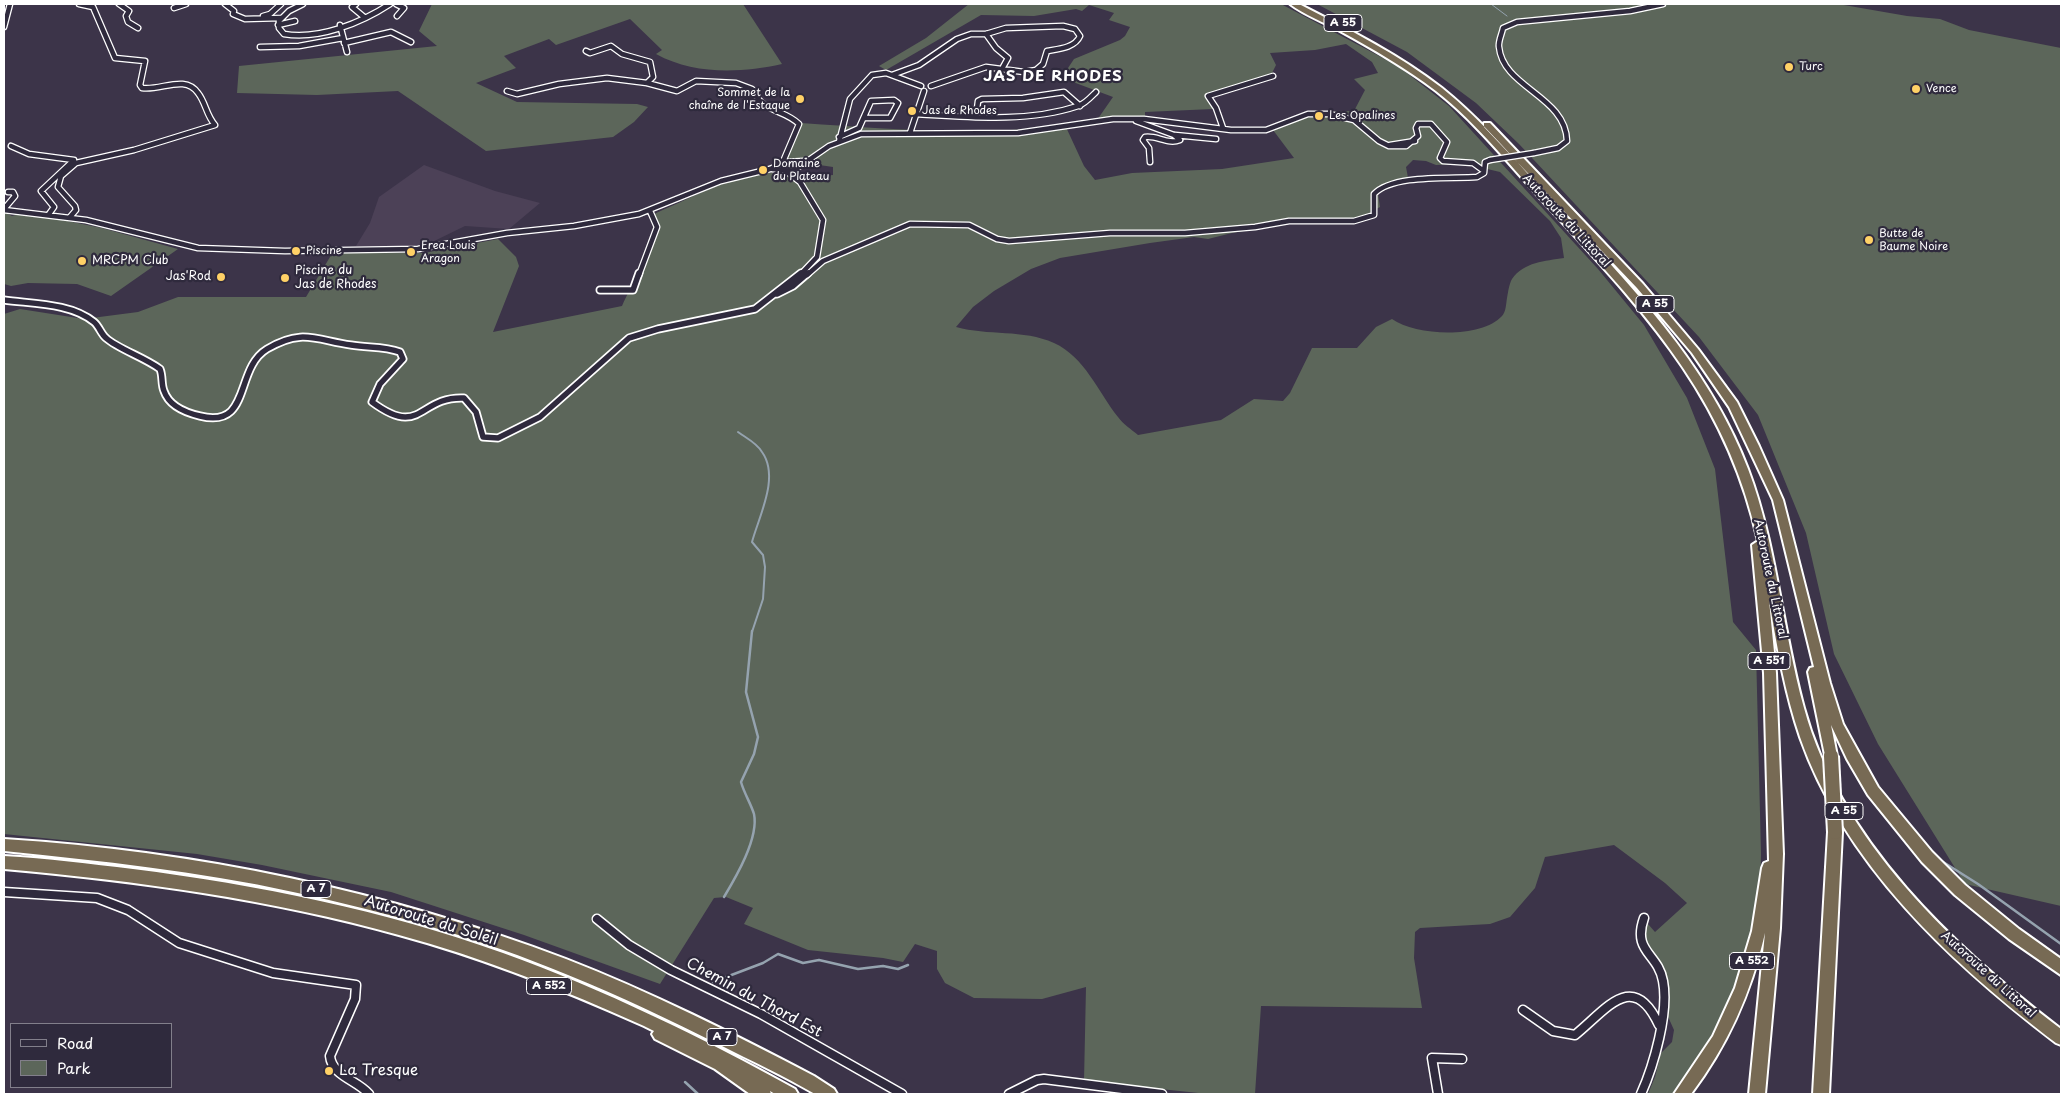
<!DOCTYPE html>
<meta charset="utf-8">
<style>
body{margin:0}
#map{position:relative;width:2065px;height:1098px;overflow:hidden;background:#3c3449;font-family:"Playpen Sans",sans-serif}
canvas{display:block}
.frame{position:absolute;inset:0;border:5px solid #fff;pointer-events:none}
.legend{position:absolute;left:10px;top:1023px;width:162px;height:65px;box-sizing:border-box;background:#2f2a3d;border:1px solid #827f8b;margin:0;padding:6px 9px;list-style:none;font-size:15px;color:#fff}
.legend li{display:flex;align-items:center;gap:10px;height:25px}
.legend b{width:25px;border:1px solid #827f8b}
</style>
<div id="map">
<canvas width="2065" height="1098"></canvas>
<div class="frame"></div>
<ul class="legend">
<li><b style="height:6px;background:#2f2a3d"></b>Road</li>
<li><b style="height:14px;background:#5c665a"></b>Park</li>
</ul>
</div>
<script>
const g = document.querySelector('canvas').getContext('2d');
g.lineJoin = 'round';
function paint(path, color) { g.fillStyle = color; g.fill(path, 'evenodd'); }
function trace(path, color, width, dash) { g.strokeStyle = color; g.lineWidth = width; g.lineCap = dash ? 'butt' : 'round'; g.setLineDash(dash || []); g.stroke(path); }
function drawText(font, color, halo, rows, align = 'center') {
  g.font = font + ' "Playpen Sans",sans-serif'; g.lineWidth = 4.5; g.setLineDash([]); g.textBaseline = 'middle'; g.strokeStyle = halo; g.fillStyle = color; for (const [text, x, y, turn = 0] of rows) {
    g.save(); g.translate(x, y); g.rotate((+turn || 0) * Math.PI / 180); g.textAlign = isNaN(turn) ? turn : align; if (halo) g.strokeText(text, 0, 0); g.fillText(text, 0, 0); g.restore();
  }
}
const built = new Path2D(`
 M424 165 495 191 540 203 509 229 465 226 420 248 356 246 370 223 379 197Z`);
const green = new Path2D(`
 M432 4H743L782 64C741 73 694 75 656 54L662 50 630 19 556 45 549 39 504 56 516 68 476 83 517 102 637 104 648 107 634 122 613 137 486 151 398 91 317 95 237 93 239 66 437 46 419 31Z
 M969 4H1281L1398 66 1449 106 1598 269 1644 325 1687 398 1715 469 1733 622 1756 650 1761 854 1760 903 1735 986 1704 1051 1675 1094H1648L1655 1077 1661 1053 1672 1042 1674 1030 1665 1010 1667 987 1651 955 1642 930 1648 924 1655 932 1687 903 1665 883 1614 845 1545 857 1535 888 1510 917 1490 924 1420 928 1415 932 1414 958 1422 1008 1261 1006 1255 1094H1208L1084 1081 1086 987 1042 999 974 998 945 983 937 969V951L915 944 903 962 883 958 808 950 744 924 753 908 726 897 714 898 660 984 524 935 391 892 262 865 197 854 4 834V314L20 309 84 319 138 312 178 297H306L333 252 424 253 498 239 516 257 519 266 493 332 622 306C632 284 657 237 654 214 687 200 741 170 775 173 796 174 813 177 833 175V167L785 160 801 123C891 129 974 137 1065 125L1084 166 1095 180 1132 173 1222 169 1294 158 1270 126 1308 112 1354 111 1365 90 1354 79 1378 73 1372 62 1346 44 1315 50 1270 53 1276 65 1271 75 1205 95 1213 109 1145 112V120H1097L1113 97 1073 82 1066 71 1074 59 1120 40 1125 36 1130 27 1109 20 1114 13 1089 5 1082 11 1076 9 1034 16 981 15 886 70 879 66 926 38ZM1413 160 1426 161 1436 165 1466 164 1500 172 1550 221 1561 238 1564 258C1545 261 1524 262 1512 279 1509 284 1508 293 1507 298 1506 304 1506 312 1502 316 1481 339 1416 336 1392 319L1376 327 1357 348H1312L1290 393 1283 401 1254 399 1221 420 1138 435C1131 429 1123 424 1118 417 1098 392 1085 357 1054 343 1023 329 988 336 956 327L973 307 994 291 1031 269 1060 258 1150 243 1194 237 1208 239 1232 233 1296 222 1348 224 1380 207 1378 194 1383 188 1409 183 1406 167Z
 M1317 4H1838L1907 16 1940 19 1969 30 2061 48V906L1965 884 1878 744 1834 654 1806 533 1758 415 1699 337 1519 144 1476 103 1407 52Z
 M4 212 12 216 19 214 48 217 102 228 178 249 111 296 77 284 28 283 11 286 4 284Z`);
const streamFar2 = new Path2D(`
 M1491 4 1507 16`);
const streamFar1 = new Path2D(`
 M738 432C746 438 757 443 762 452 780 477 759 516 752 542L763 555 765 567 763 599 752 632`);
const stream = new Path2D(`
 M1940 860 1978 884 2061 944
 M724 897C736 877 759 838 754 814 751 804 744 793 741 782L754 754 758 737 746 692 752 631
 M713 982 763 963 778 954 803 963 819 960 858 969 883 966 898 969 908 965
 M685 1082 698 1094`);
const streetFar2 = new Path2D(`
 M119 4 129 11 126 16 128 22 138 28
 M225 4 234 11 233 14 245 19 281 18
 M303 4 289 11 279 21V28L284 34C319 40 361 23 390 4
 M356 4 352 7 364 17
 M396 4 404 8 397 16
 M174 8 186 4
 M263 16 270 14 281 4
 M278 25 295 21
 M340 25 347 52
 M4 27 10 4
 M986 34 996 48 1008 58 1003 67
 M344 43 391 32 411 42
 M260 47 299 46 343 38
 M586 51 590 53 611 46 622 54 650 62 653 77 647 83
 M892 75 919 65 957 39 971 34H986L1006 28 1063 26 1075 29 1080 36C1075 48 1058 49 1047 51L1043 64 1036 70 1024 72 986 67 931 86
 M507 91 517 94 559 84 607 78 647 83 677 91 696 81 736 83 752 89C764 114 782 108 799 124L782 164
 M916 114C968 117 1027 123 1078 106 1085 104 1091 97 1096 92
 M976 117 978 101 982 99 1023 98 1064 92 1080 106
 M1136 121 1174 135 1180 140C1168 145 1157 135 1145 137L1143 140 1149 148 1150 162
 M1223 128 1216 108 1208 96 1273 76
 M910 133 924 91
 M1175 135 1216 139
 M839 137 859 128 871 101 894 100 898 103 890 118H864
 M839 142 850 99 872 75 886 73 921 86
 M1390 145 1415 141
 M11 146 29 154 74 160 41 191 54 207 49 214
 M1534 153 1558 148 1567 141C1566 96 1503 88 1499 47 1498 41 1502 34 1503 28L1517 22 1630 11 1663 4
 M772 169 793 171 829 146 861 134 1018 133 1113 119H1144L1231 130H1266L1308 114H1329L1354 120 1379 141 1389 146H1406L1418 136 1416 128 1418 124H1431L1447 142 1440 158 1443 161 1473 163 1484 171
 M787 172 800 182 823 220 817 257 800 275
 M4 209 15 196 13 192H8
 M4 210 86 220 198 248 285 251 418 249 507 233 574 226 639 214 721 181 770 169 786 162 804 161
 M70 217 76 210 75 206 58 187 61 176 76 163 134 150 215 125C206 115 206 103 198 93 185 74 161 91 142 88L140 85 145 61 115 58 93 7 79 4
 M639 275 657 227 650 211
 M807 275 823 261 910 224 969 225 997 239 1009 241 1110 233H1185L1255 227 1289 221H1354L1374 215V194C1393 174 1450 179 1477 177L1484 173 1485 162 1490 160`);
const streetFar1 = new Path2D(`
 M600 290H633L639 273
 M777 294 793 286 808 273
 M4 300C33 304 71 303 94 322 99 326 101 334 106 338 118 349 144 357 160 369 163 376 161 384 164 391 169 406 187 413 200 416 252 429 234 369 267 349 302 328 316 340 351 345 368 348 384 346 400 352L403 359 380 384 372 402C422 439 418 396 464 398L476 412 483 437 498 438 540 417 629 338 658 329 755 309 801 273`);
const street = new Path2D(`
 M4 892 97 898 128 910 179 943 273 973 356 985 355 999 330 1056C332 1076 357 1080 369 1094
 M597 919 629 945 671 970 761 1014 902 1094
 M1523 1010 1553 1031 1575 1035C1607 1009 1633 969 1659 1025
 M1009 1094 1037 1080 1044 1079 1162 1094
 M1438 1094 1432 1058 1462 1059
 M1641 1094C1654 1065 1669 1012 1663 981 1658 953 1632 952 1644 918`);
const highway = new Path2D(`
 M1290 4H1299C1348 29 1398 54 1442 88 1483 121 1518 163 1553 202 1628 283 1708 363 1748 469 1777 545 1782 629 1804 708 1840 841 1955 948 2061 1029V1045L2056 1043C1951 963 1845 865 1800 737 1785 693 1777 646 1769 600L1776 673 1783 854 1780 928 1765 1094H1749L1765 933C1751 993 1728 1045 1691 1094H1674L1713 1036 1735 988 1752 931 1762 868 1764 863 1769 861 1764 673 1752 545 1758 541C1726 396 1645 313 1548 207 1512 168 1478 124 1436 91 1406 68 1373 49 1340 31 1324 22 1304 15 1290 4Z
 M1484 123H1490L1643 284 1698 349 1737 402 1759 446 1783 500 1830 683 1843 724 1878 787 1932 852 1965 885 2019 929 2061 959V975L2009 939 1955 895 1922 862 1868 795 1847 759 1831 725 1837 756 1836 760 1831 762 1826 760 1808 672 1810 668 1814 667 1773 500 1729 407 1692 353 1637 288 1484 127Z
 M1835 826 1840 828 1842 832 1829 1094H1813L1828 832 1830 828Z
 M4 839C196 851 386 891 566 959 651 992 734 1034 814 1076L834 1089 837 1094H815C784 1076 752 1061 720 1045 670 1020 620 996 568 975 480 938 386 912 293 892 198 871 101 861 4 851Z
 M4 856C47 858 90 864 133 869 258 885 384 910 503 953 605 990 701 1037 795 1089L798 1094H775L770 1091 771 1094H750L715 1069 655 1039 652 1034 654 1031 644 1026C564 990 484 958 399 935 270 899 137 881 4 869Z`);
const streetBridge = new Path2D(`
 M1490 160 1534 153`);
const highwayBridge = new Path2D(`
 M1831 756 1835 832`);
const markers = [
 [1789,67,5,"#ffd166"],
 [1916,89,5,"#ffd166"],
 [800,99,5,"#ffd166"],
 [912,111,5,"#ffd166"],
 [1319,116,5,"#ffd166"],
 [763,170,5,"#ffd166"],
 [1869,240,5,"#ffd166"],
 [296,251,5,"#ffd166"],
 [411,252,5,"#ffd166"],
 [82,261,5,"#ffd166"],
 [221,277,5,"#ffd166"],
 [285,278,5,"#ffd166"],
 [329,1071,5,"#ffd166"]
];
const shields = [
 [1343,23,38],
 [1655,304,38],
 [1769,661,42],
 [1844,811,38],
 [316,889,30],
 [1752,961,45],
 [549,986,45],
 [722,1037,30]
];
const shieldNames = [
 ["A 55",1343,23],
 ["A 55",1655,304],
 ["A 551",1769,661],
 ["A 55",1844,811],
 ["A 7",316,889],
 ["A 552",1752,961],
 ["A 552",549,986],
 ["A 7",722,1037]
];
const farPoinames = [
 ["Turc",1799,67],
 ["Vence",1926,89],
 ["Sommet de la",790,93,"right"],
 ["chaîne de l'Estaque",790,106,"right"],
 ["Jas de Rhodes",922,111],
 ["Les Opalines",1329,116],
 ["Domaine",773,164],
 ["du Plateau",773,177],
 ["Butte de",1879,234],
 ["Baume Noire",1879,247],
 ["Erea Louis",421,246],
 ["Aragon",421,259],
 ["Piscine",306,251]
];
const streetNames = [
 ["Autoroute du Littoral",1566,221,47],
 ["Autoroute du Littoral",1770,579,78],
 ["Autoroute du Littoral",1988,975,42]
];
const poiNames = [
 ["MRCPM Club",92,261],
 ["Piscine du",295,271],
 ["Jas de Rhodes",295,285],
 ["Jas'Rod",211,277,"right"]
];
const farDistrictnames = [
 ["JAS DE RHODES",1053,77]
];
const nearStreetnames = [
 ["Autoroute du Soleil",431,921,17],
 ["Chemin du Thord Est",754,998,28]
];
const nearPoinames = [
 ["La Tresque",339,1071]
];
paint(built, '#4c4157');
paint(green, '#5c665a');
trace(streamFar2, '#95a3af', 1);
trace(streamFar1, '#95a3af', 2);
trace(stream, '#95a3af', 2.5);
trace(streetFar2, '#fff', 7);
trace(streetFar1, '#fff', 9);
trace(street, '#fff', 11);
trace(highway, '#fff', 4);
trace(streetFar2, '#2f2a3d', 4.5);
trace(streetFar1, '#2f2a3d', 5.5);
trace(street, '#2f2a3d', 8);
paint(highway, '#776a54');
trace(streetBridge, '#fff', 7, []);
trace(highwayBridge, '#fff', 18, []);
trace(streetBridge, '#2f2a3d', 4.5);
trace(highwayBridge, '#776a54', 14);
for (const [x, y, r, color] of markers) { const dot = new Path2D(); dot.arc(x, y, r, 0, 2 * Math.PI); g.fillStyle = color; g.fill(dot); trace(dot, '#2f2a3d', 2); }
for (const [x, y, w] of shields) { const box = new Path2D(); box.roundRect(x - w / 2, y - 8.5, w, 17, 4); g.fillStyle = '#2f2a3d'; g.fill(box); trace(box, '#fff', 1); }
drawText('bold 11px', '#fff', null, shieldNames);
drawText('11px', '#fff', '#2f2a3d', farPoinames, 'left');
drawText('12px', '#fff', '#2f2a3d', streetNames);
drawText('12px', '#fff', '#2f2a3d', poiNames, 'left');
g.letterSpacing = '1px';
drawText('bold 15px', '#fff', '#2f2a3d', farDistrictnames);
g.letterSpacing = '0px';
drawText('15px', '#fff', '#2f2a3d', nearStreetnames);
drawText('15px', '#fff', '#2f2a3d', nearPoinames, 'left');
</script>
